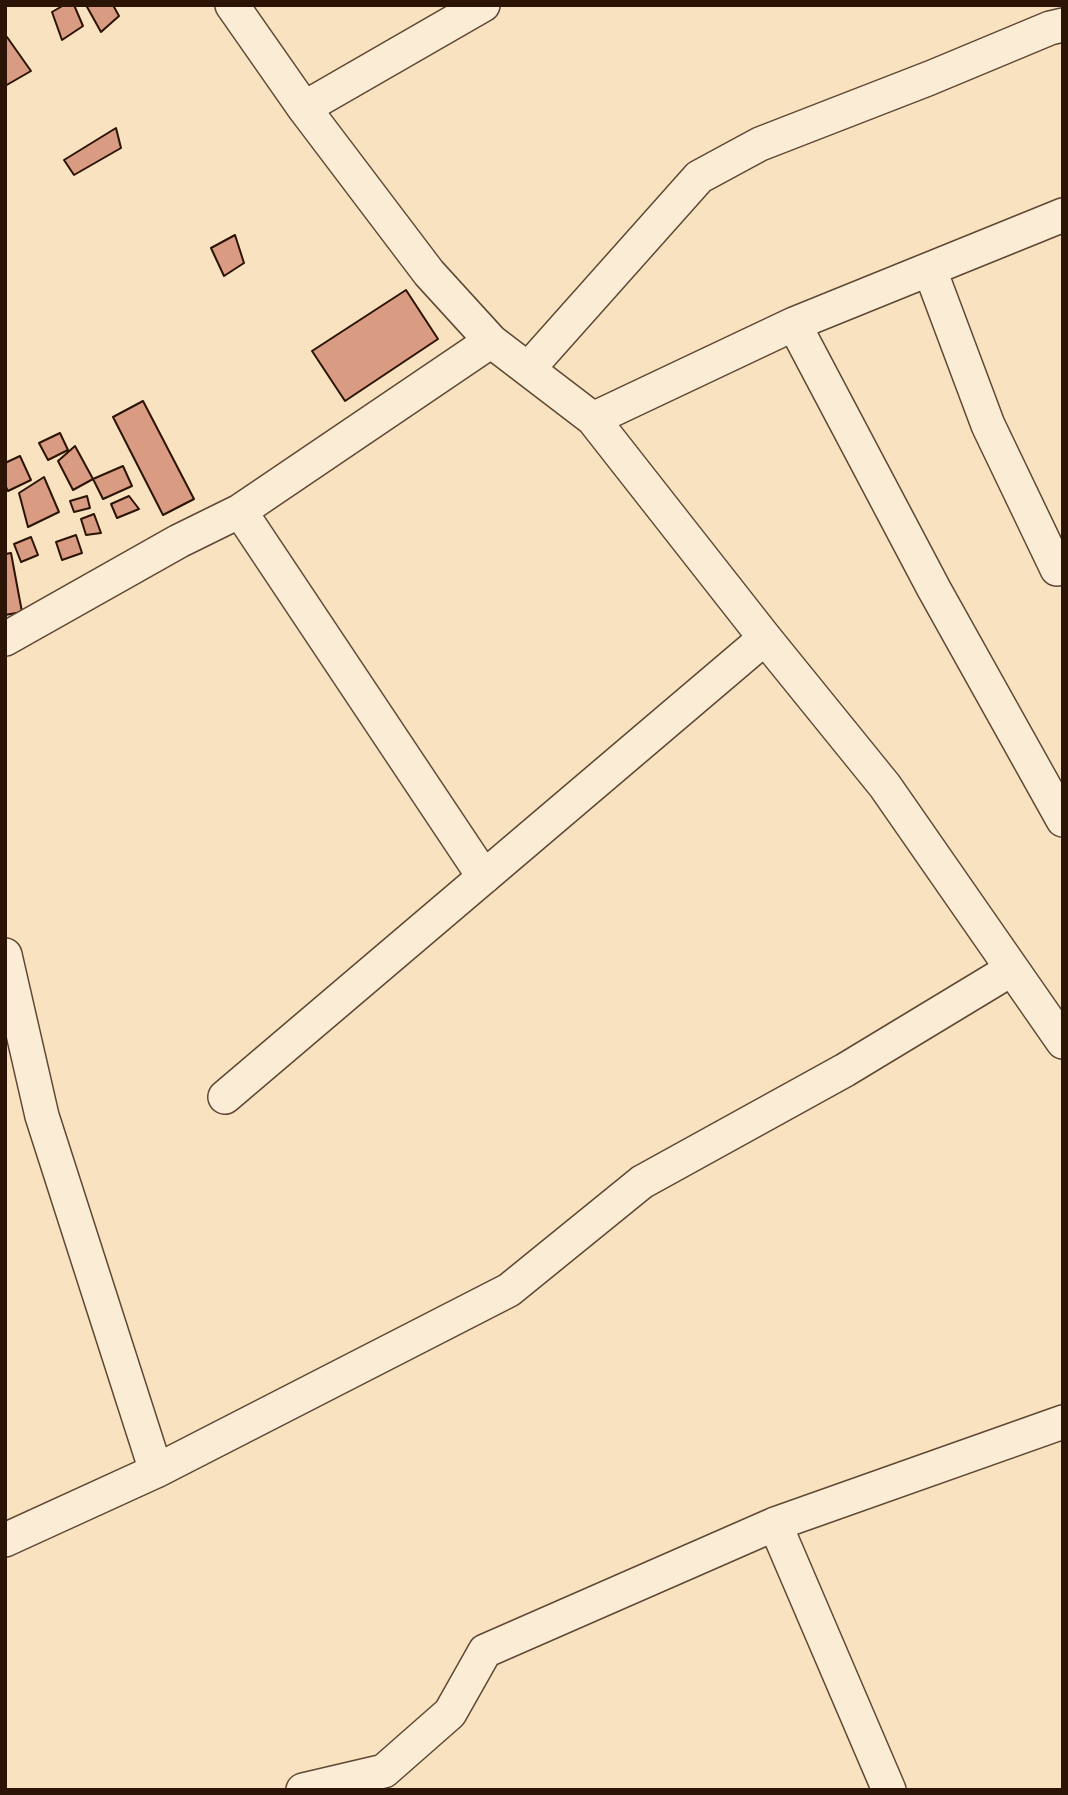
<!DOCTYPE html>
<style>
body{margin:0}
#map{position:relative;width:1068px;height:1795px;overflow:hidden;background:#f9e2bf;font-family:Cardo,serif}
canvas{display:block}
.frame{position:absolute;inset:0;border:7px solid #2b1405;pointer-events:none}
</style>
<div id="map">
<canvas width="1068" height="1795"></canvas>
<div class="frame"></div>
</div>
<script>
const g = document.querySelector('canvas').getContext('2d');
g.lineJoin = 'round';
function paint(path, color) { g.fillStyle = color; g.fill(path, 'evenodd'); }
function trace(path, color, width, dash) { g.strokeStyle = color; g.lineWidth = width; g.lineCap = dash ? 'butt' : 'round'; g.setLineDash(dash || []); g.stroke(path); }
const building = new Path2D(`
 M64 5H74L83 26 62 40 52 12Z
 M86 5H113L119 16 101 32Z
 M7 37 31 71 5 86V38Z
 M116 128 121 148 74 175 64 160Z
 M235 235 244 263 224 276 211 248Z
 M406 290 438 339 345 401 312 351Z
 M143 401 194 499 163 515 113 417Z
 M60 433 68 450 48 460 39 443Z
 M75 446 93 479 73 490 58 461Z
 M20 456 31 480 8 491 5 485V463Z
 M123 466 132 486 103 499 93 479Z
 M44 477 59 512 28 527 19 493Z
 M87 496 90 508 74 512 70 501Z
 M129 496 139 509 117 518 111 504Z
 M94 514 101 533 86 535 81 519Z
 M76 535 82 553 62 560 56 542Z
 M31 537 38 555 21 562 14 544Z
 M11 553 22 612 5 615V554Z`);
const minor = new Path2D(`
 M232 5 304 108 429 273 491 341 593 419 765 638 885 786 1063 1042
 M304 108 483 5
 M930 270 988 425 1057 569
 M794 324 934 589 1063 820
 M528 369 699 177 760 144 930 78 1050 28 1063 25
 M593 419 794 324 1063 215
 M240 511 484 877
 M5 639 179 541 240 511 491 341
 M5 955 42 1116 156 1471
 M225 1097 765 638
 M775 1524 889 1790
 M5 1540 156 1471 509 1290 642 1182 845 1070 1012 969
 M303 1790 384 1771 450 1713 485 1651 775 1524 1063 1422`);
paint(building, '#d99b81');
trace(building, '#2b1405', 2);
trace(minor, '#5e4834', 36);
trace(minor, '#fbecd5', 33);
</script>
